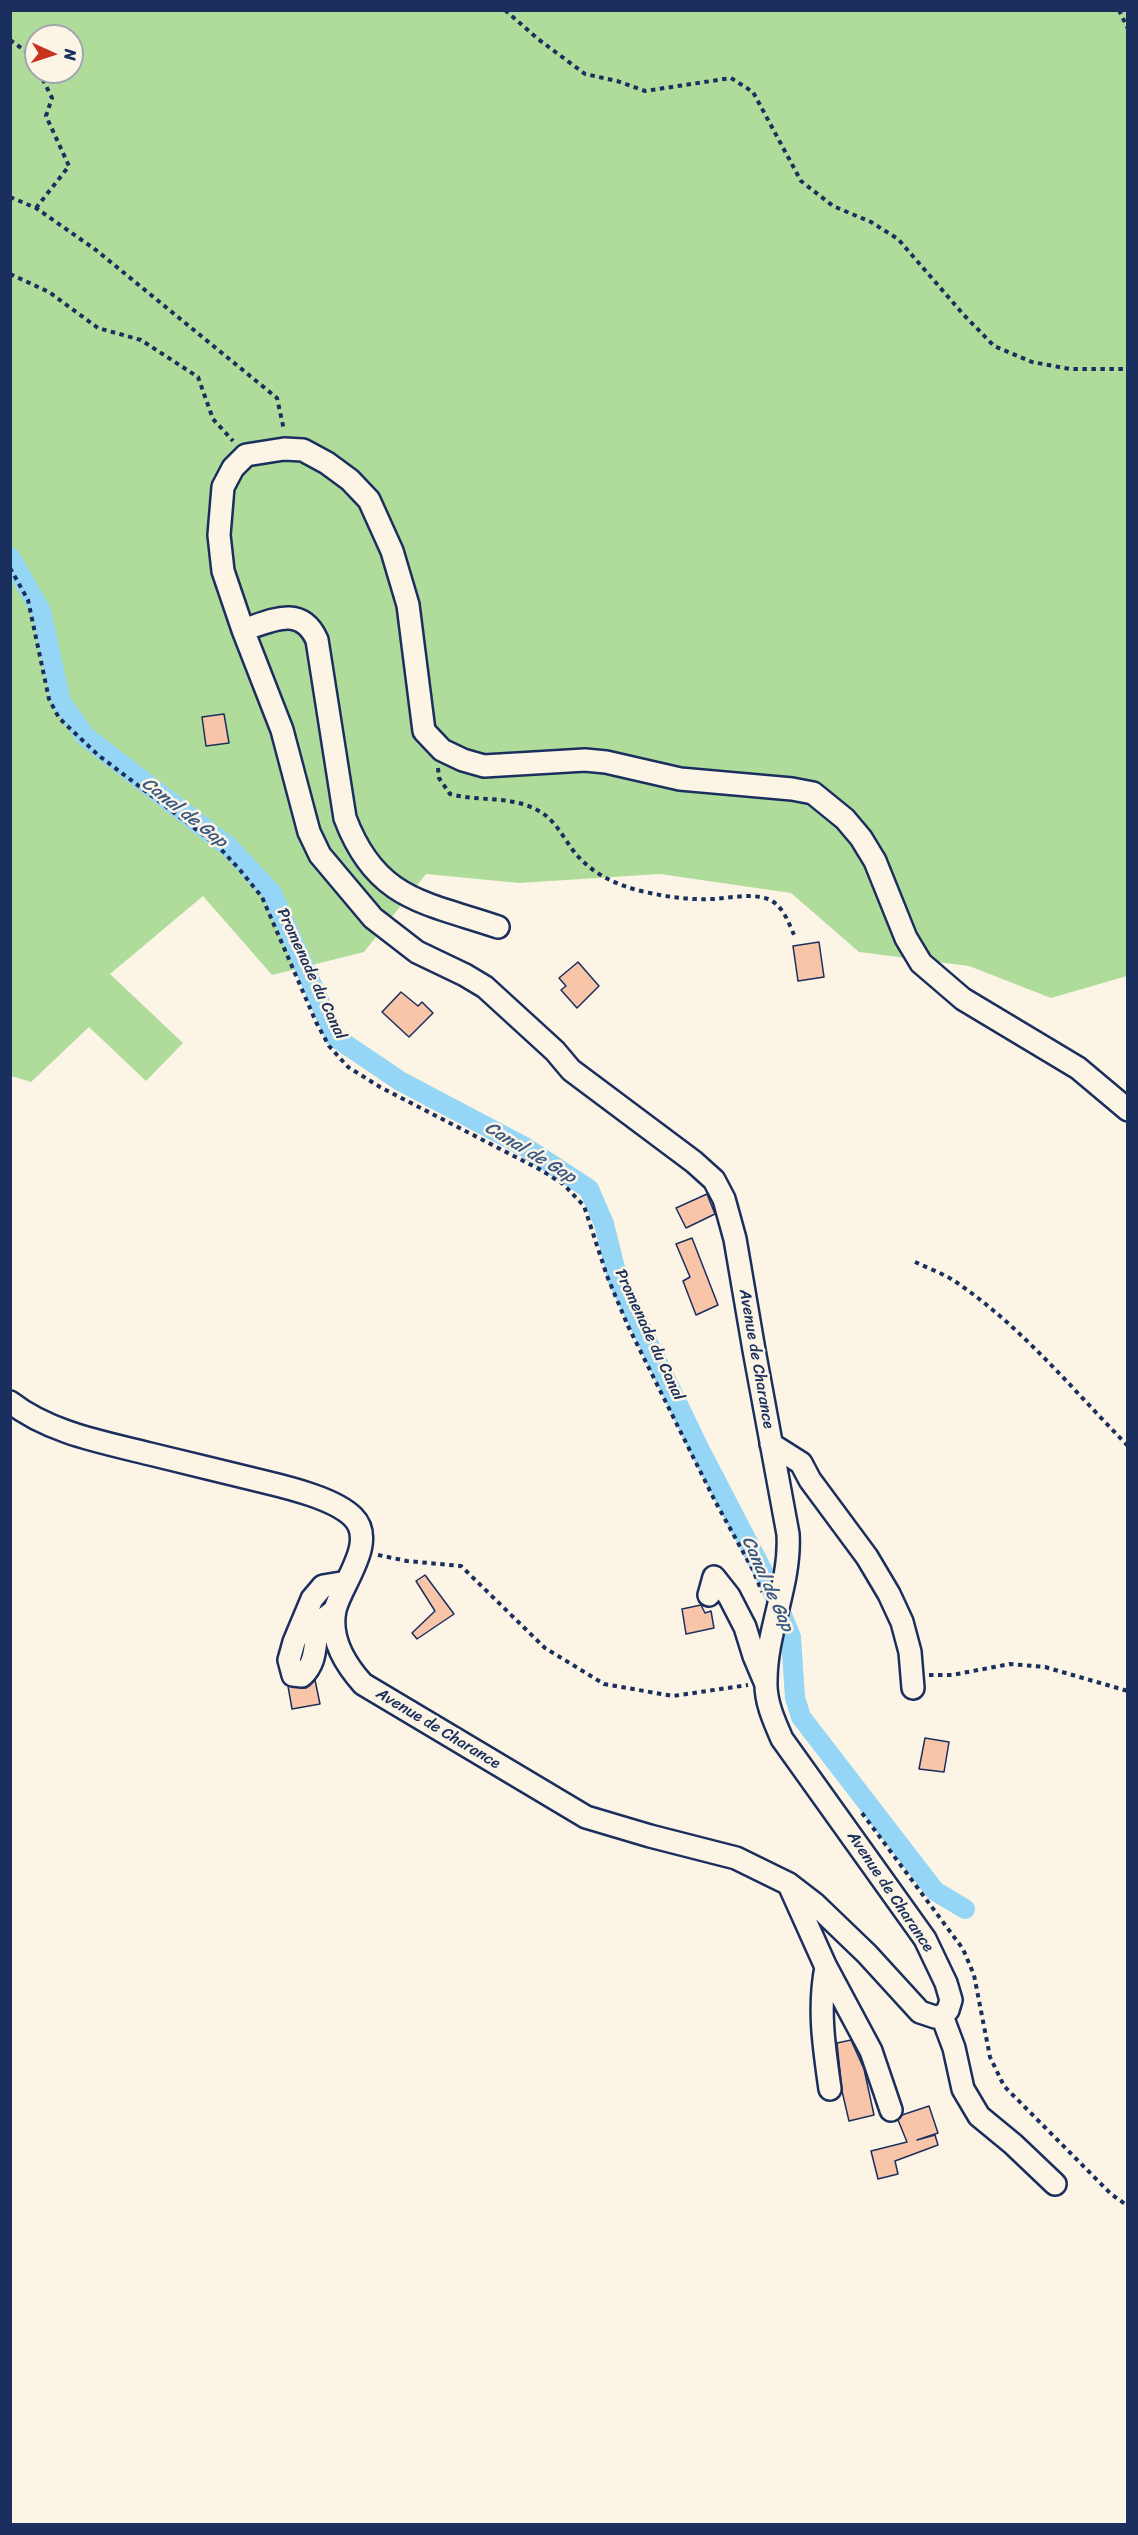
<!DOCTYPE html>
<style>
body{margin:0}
#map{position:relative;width:1138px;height:2535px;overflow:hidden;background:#fcf5e5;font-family:Sriracha,sans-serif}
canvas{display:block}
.frame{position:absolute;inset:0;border:12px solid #1b2f5e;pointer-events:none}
.north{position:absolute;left:24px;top:24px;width:60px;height:60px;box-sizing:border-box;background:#fcf5e5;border:2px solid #a2a6af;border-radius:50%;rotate:93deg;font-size:16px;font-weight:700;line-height:24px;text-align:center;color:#1b2f5e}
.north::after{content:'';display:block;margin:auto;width:21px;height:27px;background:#c8321e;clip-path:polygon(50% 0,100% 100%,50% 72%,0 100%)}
</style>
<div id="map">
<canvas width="1138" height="2535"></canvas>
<div class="frame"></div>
<div class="north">N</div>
</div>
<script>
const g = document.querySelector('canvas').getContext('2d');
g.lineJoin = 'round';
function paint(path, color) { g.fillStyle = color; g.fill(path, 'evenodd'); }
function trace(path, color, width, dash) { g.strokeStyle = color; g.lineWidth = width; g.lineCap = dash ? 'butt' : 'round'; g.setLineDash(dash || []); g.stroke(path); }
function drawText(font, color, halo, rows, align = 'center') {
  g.font = font + ' Sriracha,sans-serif'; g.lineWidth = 5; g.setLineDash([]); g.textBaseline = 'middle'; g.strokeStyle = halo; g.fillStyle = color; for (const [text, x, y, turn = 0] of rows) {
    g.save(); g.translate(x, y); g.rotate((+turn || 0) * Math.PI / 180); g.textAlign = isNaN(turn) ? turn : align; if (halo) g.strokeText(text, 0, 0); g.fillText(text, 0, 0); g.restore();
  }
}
const green = new Path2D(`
 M10 11H1127V976L1051 998 969 966 859 952 791 893 660 874 519 883 426 874 364 952 272 975 203 896 110 974 183 1043 146 1081 89 1027 31 1082 11 1076ZM36 36H72V72H36Z`);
const canal = new Path2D(`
 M10 557 41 611 61 702 86 737 229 847 272 893 335 1037 400 1081 525 1147 589 1189 604 1224 618 1280 699 1448 769 1583 791 1637 795 1698 801 1717 935 1891 965 1909`);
const building = new Path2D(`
 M224 714 229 743 206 746 202 717Z
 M819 942 824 977 798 981 793 946Z
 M578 962 599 986 577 1008 561 990 566 986 559 978Z
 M401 992 418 1006 422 1002 433 1013 409 1037 382 1012Z
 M707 1194 715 1214 686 1228 676 1208Z
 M692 1238 718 1305 696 1315 683 1281 690 1277 676 1244Z
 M425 1575 454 1614 417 1639 412 1633 435 1611 416 1581Z
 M701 1605 705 1613 711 1611 714 1628 686 1634 682 1609Z
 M315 1680 320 1704 292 1709 288 1686 306 1688Z
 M925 1738 949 1742 944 1772 919 1769Z
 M851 2040 864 2069 874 2115 849 2121 842 2091 837 2043Z
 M929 2106 938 2133 917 2140 935 2135 938 2145 895 2161 898 2174 878 2179 871 2151 907 2142 898 2120 902 2115Z`);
const path = new Path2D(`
 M505 10 538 39 585 74 617 81 645 91 731 78 753 92 801 181 833 206 871 222 898 239 963 314 994 346 1032 362 1070 369H1128
 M1119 10 1128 29
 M10 40 31 55 36 65
 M10 197 36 208 96 250 277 398 284 430
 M36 208 69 166 46 116 52 98 39 72
 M10 274 49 292 98 328 141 340 198 377 213 419 233 441
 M10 568 28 600 49 699 59 718 98 755 218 846 240 870 262 897 316 1022 329 1046 348 1067 380 1087 541 1170 563 1184 584 1206 607 1276 628 1326 715 1501 753 1570 762 1592
 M438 768 439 778 450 794C480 802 511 795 539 811 554 819 562 835 572 849 590 873 615 885 645 892 668 897 689 900 713 899 731 898 751 893 768 899 782 904 789 923 794 935
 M915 1262C928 1268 944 1274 956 1282 1022 1327 1073 1390 1128 1446
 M378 1555 407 1561 461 1566 545 1648 604 1684 673 1696 748 1685
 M929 1675H952L1010 1664 1045 1667 1128 1691
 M862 1813 963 1949 974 1975 990 2057 1004 2086 1111 2194 1128 2206`);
const minor = new Path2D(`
 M243 630C271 621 301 604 317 640L345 818C376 900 424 902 498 927
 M10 1402C50 1433 102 1442 150 1454 188 1463 227 1473 265 1482 290 1488 335 1499 353 1517 378 1542 341 1584 335 1610 329 1639 345 1664 363 1684L586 1817 650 1836 736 1858 789 1884 815 1904 867 1954 920 2012 935 2017 942 2016 948 2010 951 2000 946 1983 925 1939 782 1739C774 1721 765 1701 766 1681 766 1631 791 1584 788 1534L754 1350 735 1239 724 1199 714 1180 694 1162 571 1070 555 1051 485 987 465 975 417 952 373 918 320 855 309 832 282 730 243 630 223 571 219 535 223 487 233 468 246 455 284 449 303 450 327 463 350 480 369 500 392 551 408 605 424 731 442 750 463 760 484 766 585 760 606 762 680 779 792 789 813 793 845 819 861 838 875 861 906 938 921 963 963 999 1078 1068 1128 1110
 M771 1444 801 1463 810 1480 867 1557 889 1594 902 1622 910 1652 913 1688
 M709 1595 714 1577 729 1596 745 1627 754 1656 765 1682
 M335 1610C332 1613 327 1616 324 1619 310 1634 322 1657 302 1676L293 1675 289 1660 294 1642 312 1599 323 1586 347 1582
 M790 1887 826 1967 871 2051 891 2110
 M826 1967C818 2009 824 2047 830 2089
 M942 2016 954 2048 963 2089 979 2116 1013 2144 1055 2184`);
const streetNames = [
 ["Promenade du Canal",311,974,65],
 ["Promenade du Canal",649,1335,65],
 ["Avenue de Charance",756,1359,80],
 ["Avenue de Charance",438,1729,31],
 ["Avenue de Charance",890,1892,56]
];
const waterNames = [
 ["Canal de Gap",184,813,38],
 ["Canal de Gap",530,1153,31],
 ["Canal de Gap",767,1584,66]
];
paint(green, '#b0dc9b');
trace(canal, '#95d5f6', 20);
paint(building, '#f8c5a9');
trace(building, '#1b2f5e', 1.5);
trace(minor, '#1b2f5e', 26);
trace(path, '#1b2f5e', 4, [4.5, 4.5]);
trace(minor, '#fcf5e5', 21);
drawText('16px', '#1b2f5e', '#fcf5e5', streetNames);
drawText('italic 18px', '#3a5884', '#fcf5e5', waterNames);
</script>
